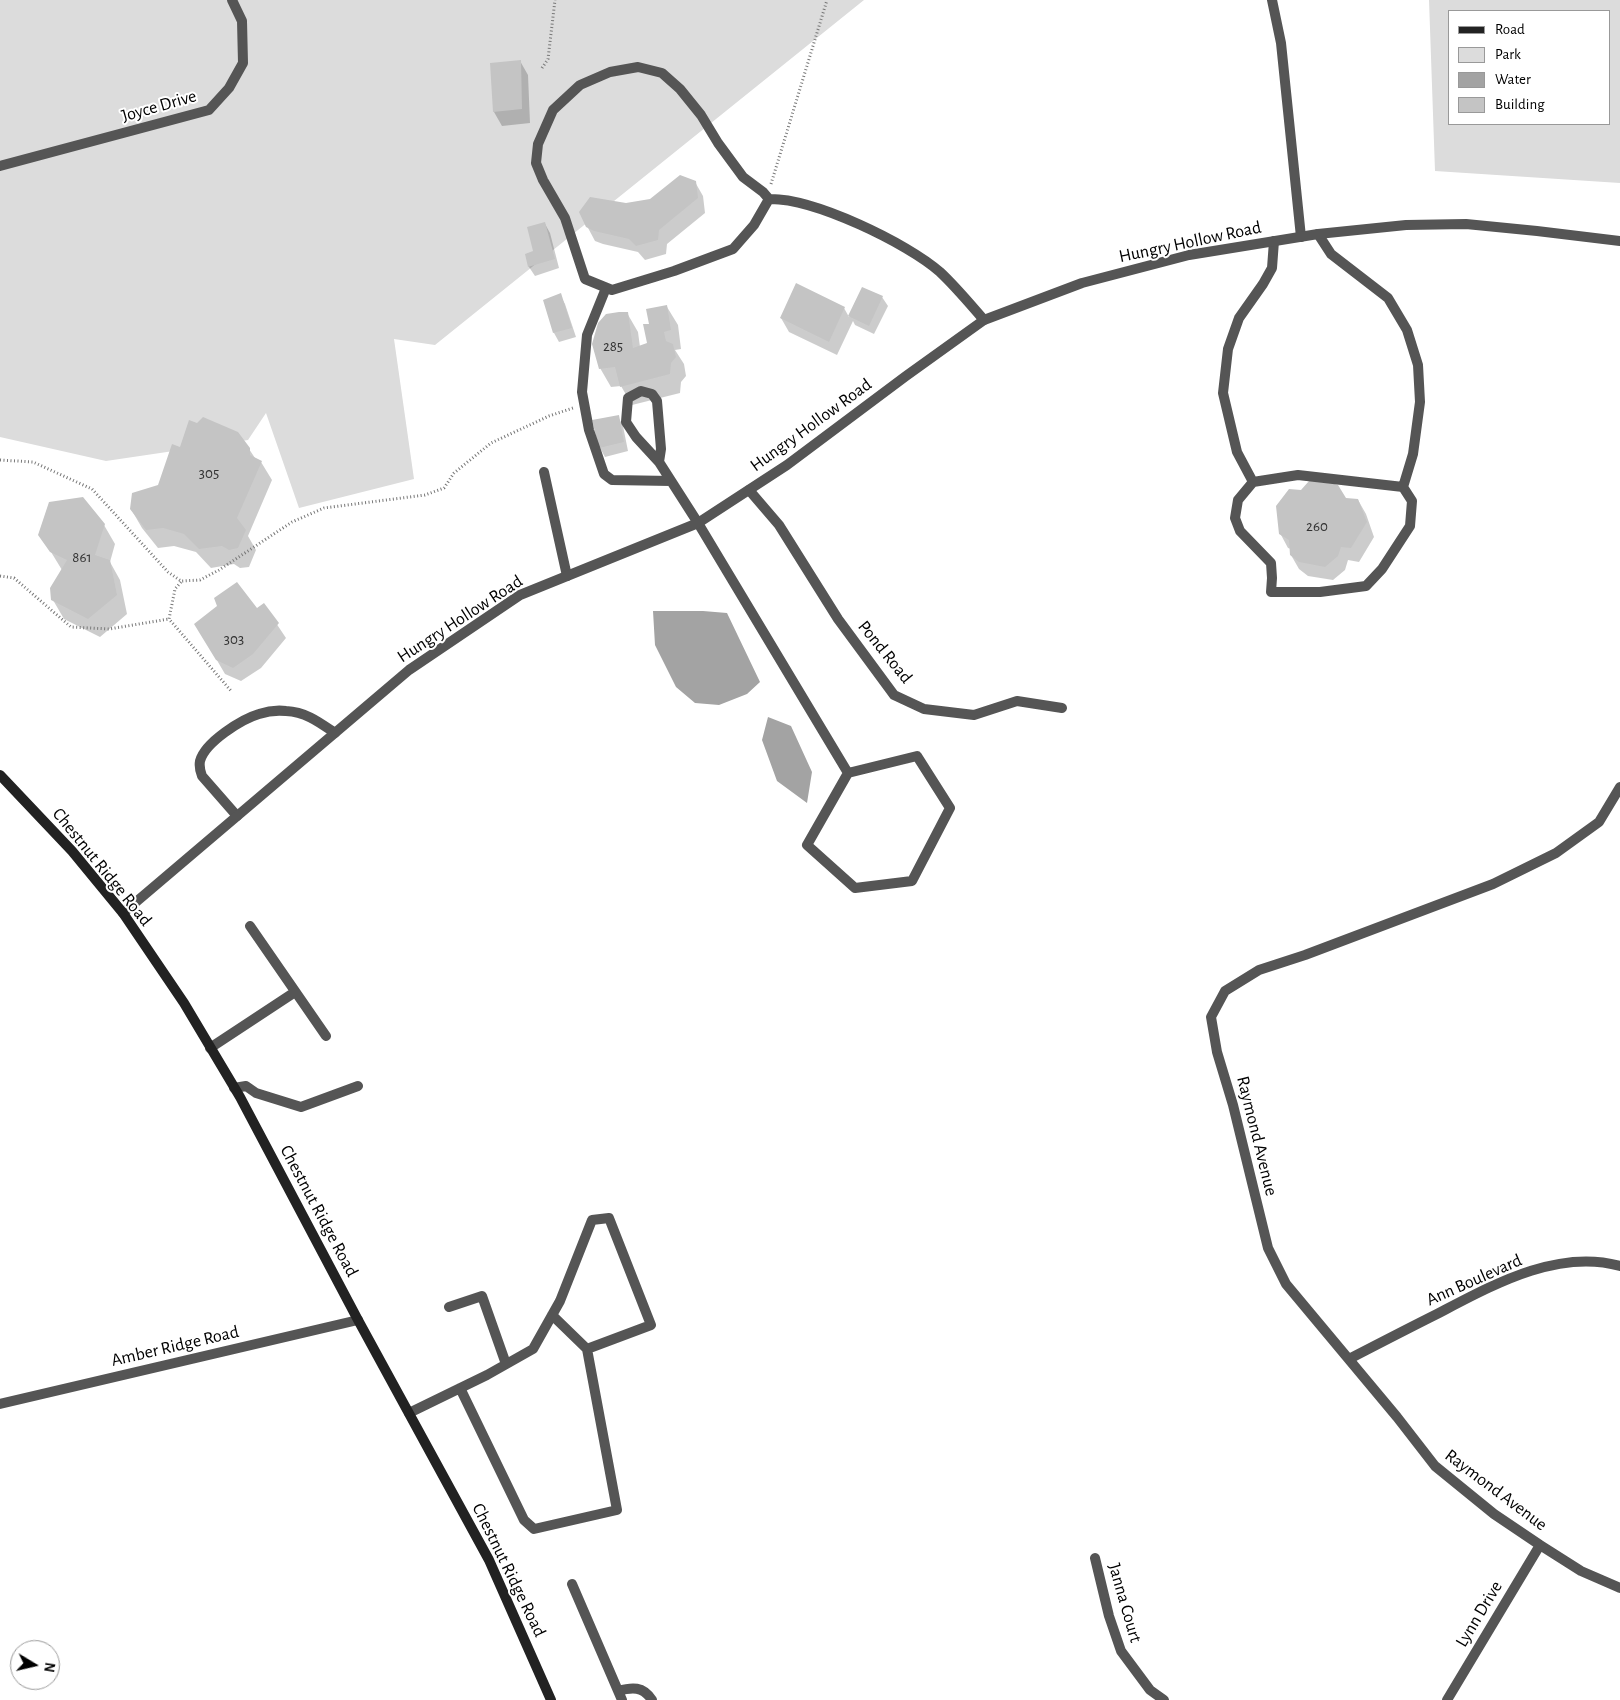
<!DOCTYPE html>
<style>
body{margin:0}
#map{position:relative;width:1620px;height:1700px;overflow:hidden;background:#fff;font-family:"Alegreya Sans",sans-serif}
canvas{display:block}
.legend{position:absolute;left:1448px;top:10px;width:162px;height:115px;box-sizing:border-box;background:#fff;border:1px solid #999;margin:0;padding:6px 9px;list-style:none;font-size:15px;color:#000}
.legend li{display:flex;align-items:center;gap:10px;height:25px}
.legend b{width:25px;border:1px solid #999}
.north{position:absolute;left:10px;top:1640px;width:50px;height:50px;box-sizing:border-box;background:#fff;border:1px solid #999;border-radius:50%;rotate:99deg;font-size:14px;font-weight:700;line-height:20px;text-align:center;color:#000}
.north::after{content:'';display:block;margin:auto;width:18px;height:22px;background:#000;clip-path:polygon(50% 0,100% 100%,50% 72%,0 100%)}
</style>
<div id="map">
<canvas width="1620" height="1700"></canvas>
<ul class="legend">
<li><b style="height:6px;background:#222"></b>Road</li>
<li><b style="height:14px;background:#dcdcdc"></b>Park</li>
<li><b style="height:14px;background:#a3a3a3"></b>Water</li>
<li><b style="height:14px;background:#c4c4c4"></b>Building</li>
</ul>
<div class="north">N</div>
</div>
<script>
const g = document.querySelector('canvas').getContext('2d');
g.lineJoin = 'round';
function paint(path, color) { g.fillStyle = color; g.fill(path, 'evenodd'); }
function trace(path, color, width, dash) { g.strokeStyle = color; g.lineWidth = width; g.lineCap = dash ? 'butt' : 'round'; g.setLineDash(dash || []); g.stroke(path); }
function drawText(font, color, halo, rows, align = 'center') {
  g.font = font + ' "Alegreya Sans",sans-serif'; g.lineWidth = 4; g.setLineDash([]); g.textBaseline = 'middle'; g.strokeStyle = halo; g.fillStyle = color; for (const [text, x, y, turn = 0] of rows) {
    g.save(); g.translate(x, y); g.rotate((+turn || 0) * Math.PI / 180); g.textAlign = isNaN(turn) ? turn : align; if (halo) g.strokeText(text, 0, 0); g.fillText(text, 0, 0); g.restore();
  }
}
const green = new Path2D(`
 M0 0H864L435 345 394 339 414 479 299 508 266 413 248 440 106 461 0 437Z
 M1429 0H1620V183L1435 171ZM1449 11H1609V124H1449Z`);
const water = new Path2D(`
 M653 611H703L727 613 760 682 747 694 719 705 695 703 676 687 655 645Z
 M768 717 791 726 812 772 807 803 777 781 762 740Z`);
const shadow = new Path2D(`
 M520 61 528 75 530 123 502 126 494 112 492 64Z
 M695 182 703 196 705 213 667 244 666 254 645 260 638 252 603 244 595 241 587 226 626 204 651 200Z
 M545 224 550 233 559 268 535 276 529 267 526 255 534 252Z
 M863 289 882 297 888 306 874 334 855 325 853 321 837 355 789 332 781 318 844 308 849 317Z
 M560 295 565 304 576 337 559 342 554 333 544 301Z
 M667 307 678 325 681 349 675 350 684 364 686 376 681 382 680 393 632 405 621 386 611 387 600 368 627 313 638 332 640 347 648 344 651 325Z
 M618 417 623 426 628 451 605 457 600 448Z
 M181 449H249L255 458 261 462 272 480 248 536 256 550 249 567 240 568 234 564 211 568 196 552 174 546 158 548 142 528 131 509 159 486Z
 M1345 499 1358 500 1366 514 1374 537 1359 562 1348 560 1345 570 1333 580 1308 576 1299 569 1291 555V549L1288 548 1280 533Z
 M104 525 115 544 110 562 120 580 127 614 100 637 64 619 53 600 62 570 40 534Z
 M264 605 286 638 261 668 241 681 225 674 204 638 219 607 256 609Z`);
const building = new Path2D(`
 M521 60 522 109 493 112 490 63Z
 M680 175 696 181 698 198 659 230 658 240 636 246 629 239 594 231 586 227 579 212 590 197 626 203 650 199Z
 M545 222 555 259 528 267 525 254 533 251 527 227Z
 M796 283 845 307 829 342 780 318Z
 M862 287 883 296 869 326 848 316Z
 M561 293 572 328 553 333 543 300Z
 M667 305 671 330 664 332 666 341 673 344 676 357 671 363 670 374 620 387 615 367 599 369 592 344 598 323 606 314 619 312H628L633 348 647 343 643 324H649L646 309Z
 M619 415 624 442 599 448 592 420Z
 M203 417 238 432 250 448V455L262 461 237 518 246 530 238 548 229 550 222 546 199 549 184 534 163 528 146 530 130 509 132 493 158 485 172 444 180 447 189 420 197 423Z
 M1309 481H1325L1338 485 1346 498 1358 499 1367 522 1351 548 1341 547 1338 556 1325 567 1299 562 1290 555 1289 540 1279 534 1276 506 1289 489 1301 490Z
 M83 497 105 524 95 555 110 560 117 595 88 619 51 600 50 588 67 560 50 552 38 535 49 502Z
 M237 582 257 608 264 603 279 623 253 654 233 668 216 660 194 624 217 606 214 598Z`);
const path = new Path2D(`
 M542 68 548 59 555 0
 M771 184 827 0
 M0 460 33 462 92 489 168 572 181 581 200 580 219 570 292 522 324 508 425 495 444 488 454 473 491 443 549 416 573 408
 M0 576 14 578 71 627 109 629 169 619
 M181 582 175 589 169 619 232 692`);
const service = new Path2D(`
 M1272 0 1281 43 1301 237
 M769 199 754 225 733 249 674 271 612 290 585 279 565 218 543 180 536 163 538 144 553 110 580 85 610 72 638 67 662 73 680 89 701 115 718 143 743 177 763 192 769 199C814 198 907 243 940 272 956 287 970 304 984 320
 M1274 241 1272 268 1263 284 1239 318 1228 349 1223 393 1237 452 1253 482 1298 475 1403 487 1413 454 1420 402 1418 365 1407 330 1388 298 1331 254 1318 234
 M606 288 587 335 582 392 589 430 604 474 612 480 671 481
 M659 462 661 449 657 401 652 394 641 391 628 398 626 422 636 437 659 462 698 523 848 773
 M544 472 567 576
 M1253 482 1238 500 1235 518 1240 531 1271 563 1272 578 1271 592H1320L1366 586 1382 569 1410 526 1412 501 1403 487
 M917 756 950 808 912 881 855 888 807 845 848 773Z
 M237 816 202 776C200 771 199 767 200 761 205 742 242 719 259 714 268 711 277 710 286 711 306 712 319 722 335 733
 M250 926 326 1036
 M210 1048 295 992
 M234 1088 246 1086 256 1093 301 1107 358 1086
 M449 1307 482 1296 506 1364
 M460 1388 524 1520 534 1529 617 1510 587 1349 552 1315
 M409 1413 487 1375 533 1349 560 1301 592 1220 609 1218 651 1325 587 1349
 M572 1584 622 1700
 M618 1691C632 1687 643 1686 652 1700`);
const minor = new Path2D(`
 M0 166 209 110 229 88 243 63 242 21 232 0
 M749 490 779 525 838 619 894 695 924 709 974 715 1017 701 1062 708
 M1620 787 1599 822 1556 853 1493 884 1305 955 1259 970 1225 991 1211 1017 1217 1052 1233 1105 1268 1248 1286 1284 1397 1417 1435 1466 1494 1514 1540 1545 1581 1571 1620 1588
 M1349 1359C1378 1344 1407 1329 1437 1314 1491 1286 1557 1248 1620 1266
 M0 1404 358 1320
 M1095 1558 1109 1616 1121 1651 1150 1690 1164 1700
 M1447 1700 1540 1545`);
const tertiary = new Path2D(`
 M123 913 409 670 520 595 698 523 787 465 906 376 984 320 1082 283 1189 255 1318 234 1406 225 1466 224 1537 231 1620 241`);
const secondary = new Path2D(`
 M0 775 72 851 123 913 184 1003 240 1097 358 1320 489 1560 551 1700`);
const numberNames = [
 ["285",613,346],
 ["305",209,473],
 ["260",1317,526],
 ["861",82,557],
 ["303",234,639]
];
const streetNames = [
 ["Joyce Drive",159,106,-16],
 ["Hungry Hollow Road",1190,242,-12],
 ["Hungry Hollow Road",811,425,-36],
 ["Hungry Hollow Road",460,619,-33],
 ["Pond Road",885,652,51],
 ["Chestnut Ridge Road",102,867,51],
 ["Raymond Avenue",1257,1136,76],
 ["Chestnut Ridge Road",319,1211,62],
 ["Ann Boulevard",1474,1280,-24],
 ["Amber Ridge Road",175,1346,-13],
 ["Raymond Avenue",1496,1490,37],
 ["Chestnut Ridge Road",509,1570,64],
 ["Janna Court",1125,1603,74],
 ["Lynn Drive",1479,1614,-59]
];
paint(green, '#dcdcdc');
paint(water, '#a3a3a3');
paint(shadow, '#0003');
paint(building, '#c4c4c4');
trace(path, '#777', 3, [1, 2.5]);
trace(service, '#555', 10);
trace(minor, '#555', 10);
trace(tertiary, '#555', 10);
trace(secondary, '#222', 10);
drawText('15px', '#313131', null, numberNames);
drawText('18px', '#000', '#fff', streetNames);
</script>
